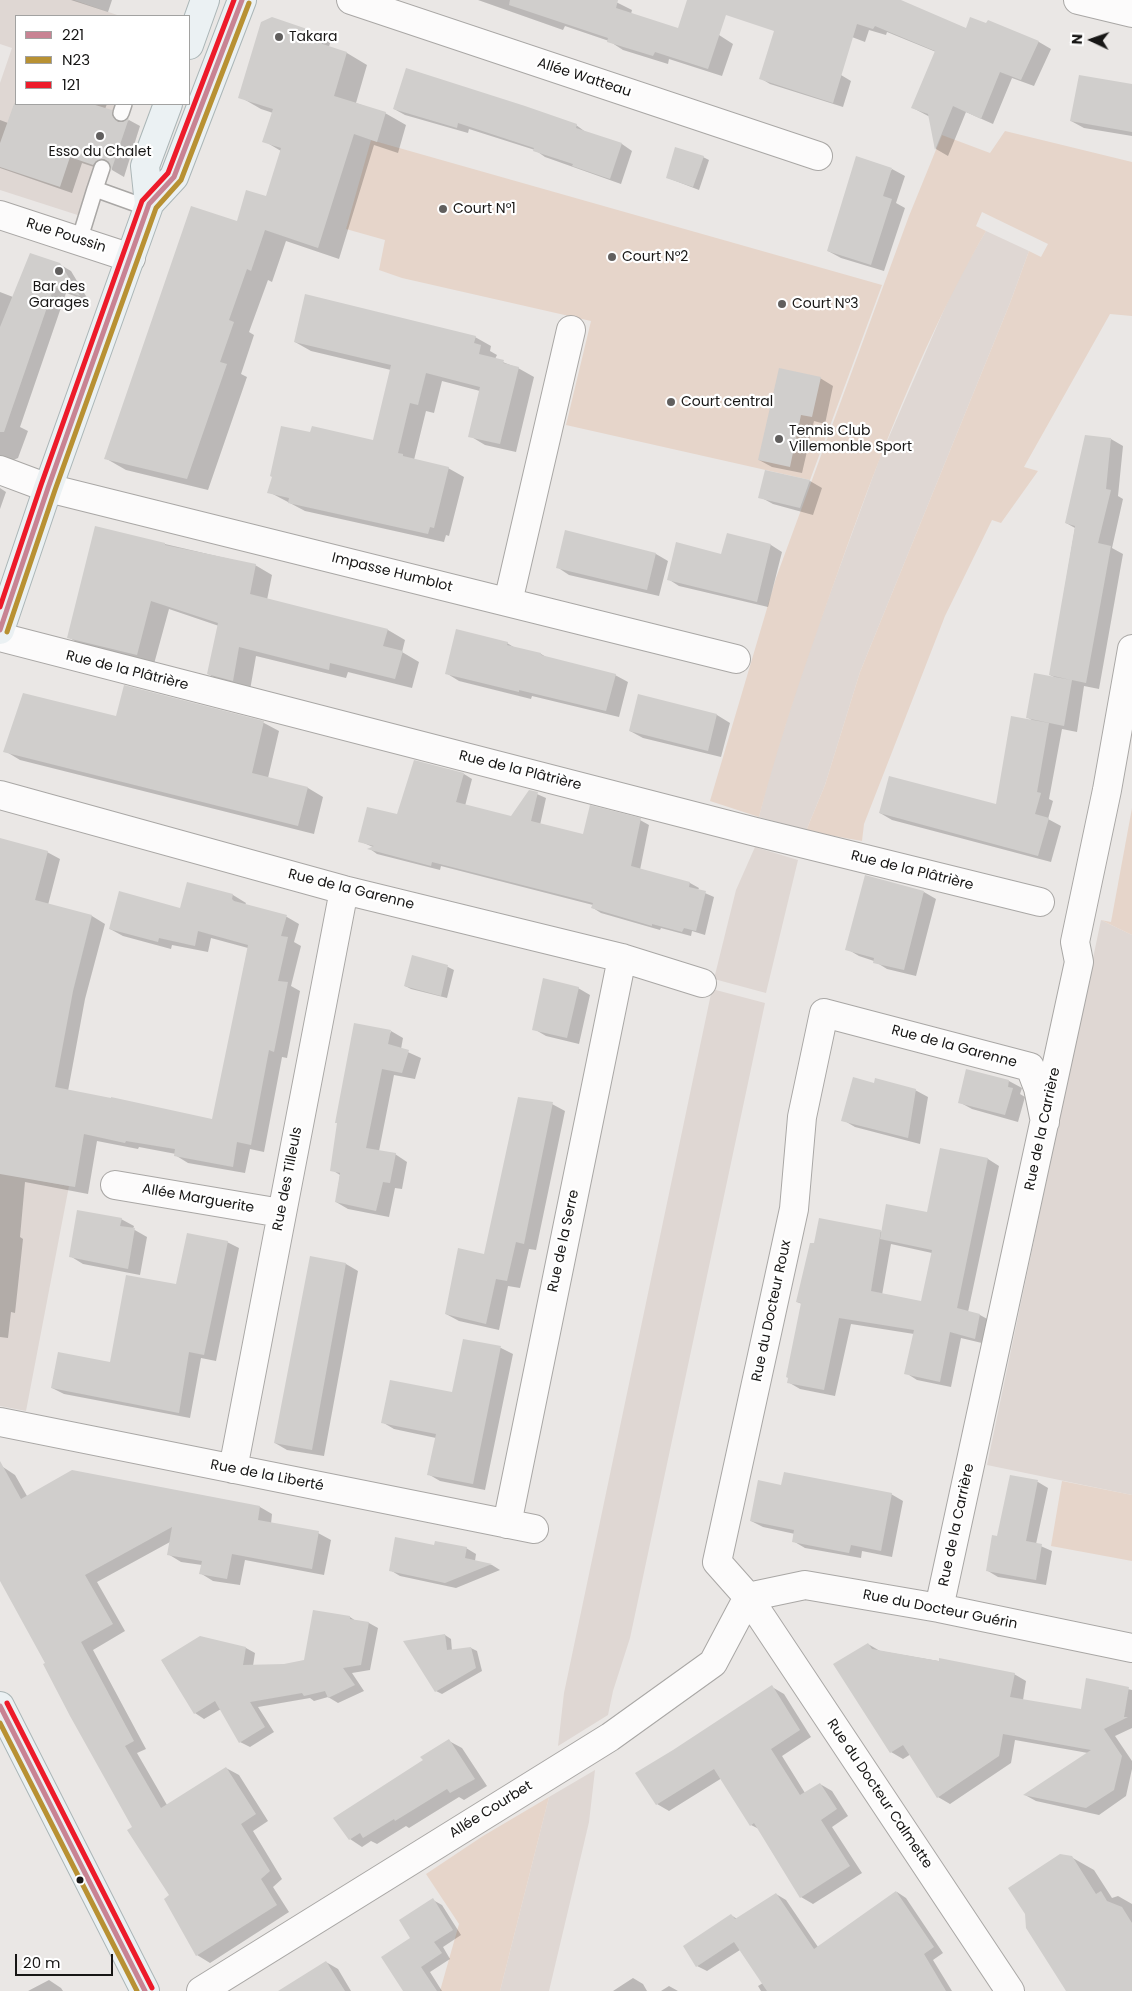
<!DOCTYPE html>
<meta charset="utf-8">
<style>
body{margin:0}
#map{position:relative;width:1132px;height:1991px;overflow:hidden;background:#eae7e5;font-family:Poppins,sans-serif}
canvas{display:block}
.legend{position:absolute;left:15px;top:15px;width:175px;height:90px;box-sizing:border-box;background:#fff;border:1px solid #a2a2a1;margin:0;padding:6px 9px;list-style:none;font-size:15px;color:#171615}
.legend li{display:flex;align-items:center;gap:10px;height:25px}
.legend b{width:25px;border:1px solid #a2a2a1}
.north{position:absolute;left:1067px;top:15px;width:50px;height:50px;-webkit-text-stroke:4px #fff;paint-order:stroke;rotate:273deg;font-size:14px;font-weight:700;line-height:20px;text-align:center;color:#171615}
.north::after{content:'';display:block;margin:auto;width:18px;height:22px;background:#171615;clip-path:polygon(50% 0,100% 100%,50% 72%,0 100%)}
.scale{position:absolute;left:15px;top:1954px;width:98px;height:22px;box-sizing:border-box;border:2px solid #171615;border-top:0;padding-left:6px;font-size:15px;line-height:18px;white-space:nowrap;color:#171615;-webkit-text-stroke:4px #fff;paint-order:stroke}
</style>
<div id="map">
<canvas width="1132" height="1991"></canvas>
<ul class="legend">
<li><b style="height:6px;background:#c88393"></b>221</li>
<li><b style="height:6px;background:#b89133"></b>N23</li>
<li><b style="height:6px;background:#ed1b2a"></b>121</li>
</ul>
<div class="north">N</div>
<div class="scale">20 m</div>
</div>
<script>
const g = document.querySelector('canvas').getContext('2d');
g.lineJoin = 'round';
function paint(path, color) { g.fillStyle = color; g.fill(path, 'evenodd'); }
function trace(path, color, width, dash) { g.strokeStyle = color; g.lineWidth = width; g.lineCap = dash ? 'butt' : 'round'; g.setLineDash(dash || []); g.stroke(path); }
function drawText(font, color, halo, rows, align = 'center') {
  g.font = font + ' Poppins,sans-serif'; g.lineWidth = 4.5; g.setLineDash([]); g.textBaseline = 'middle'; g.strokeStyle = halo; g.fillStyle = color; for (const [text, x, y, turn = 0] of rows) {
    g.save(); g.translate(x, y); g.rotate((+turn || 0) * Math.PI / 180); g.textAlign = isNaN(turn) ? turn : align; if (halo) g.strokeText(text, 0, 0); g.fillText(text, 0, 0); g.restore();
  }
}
const built = new Path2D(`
 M0 0H74L120 16H16V104H129L90 219 0 190V83L12 48 0 44Z
 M986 231 1029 251 1010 303 860 672 825 785 806 831 759 817 771 769 806 659 879 460 956 282Z
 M755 847 798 860 766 993 714 979 736 890Z
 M1101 920 1132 935V1495L987 1465Z
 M712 989 765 1003 630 1638 613 1691 608 1715 558 1746 564 1693Z
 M0 1134 37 1180 69 1186 26 1411 0 1406Z
 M595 1770 589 1822 549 1991H500L549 1797Z`);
const green = new Path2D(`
 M1005 131 1132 162V316L1110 314 1024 467 1038 471 1001 523 992 520 945 616 864 824 862 841 806 831 825 785 860 672 1010 303 1029 251 1041 257 1048 244 982 212 976 226 986 231C927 333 884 444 844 555 813 642 782 728 759 817L710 801 776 578 909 216 942 135 990 153Z
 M371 140 882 285 810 480 566 425 591 321 402 278 379 270 385 240 346 229Z
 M1132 808V935L1101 920 1111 922Z
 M1062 1481 1132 1495V1561L1051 1546Z
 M549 1797 500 1991H440L459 1924 426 1874 483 1836Z`);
const shadow = new Path2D(`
 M71 0H112L108 12Z
 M478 0H612L632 10 631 14 679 29 719 35 733 44 722 76 669 59 668 64 623 50 609 41 565 26 563 30Z
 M755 0H898L967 29 987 25 988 21 1039 42 1051 49 1034 86 1012 78 993 124 966 112 948 156 936 149 930 117 913 108 936 52 887 32 886 35 869 30 865 42Z
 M310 31 330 43 329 47 347 53 367 65 356 103 385 113 406 125 398 153 374 145 339 259 286 241 272 282 268 280 249 332 254 335 241 374 247 377 208 490 126 470 105 458 238 222 266 198 281 151 264 141 273 113 261 109 240 97Z
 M841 75 851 81 843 107 770 84 760 78Z
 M1132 85V136L1084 128 1071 121Z
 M16 100V104H107L105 109 124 118V123L129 120 140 126 124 177 112 170V166L106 171 82 163 72 193 0 168V120L8 123Z
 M394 109 576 125 587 133 622 144 632 151 621 184 545 157 535 150 469 129 468 133 405 115Z
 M703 157 709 160 699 190 668 178Z
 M892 169 905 176 896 203 905 208 884 271 841 258 828 251Z
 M59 264 71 271 89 301 66 293 20 427 28 431 18 458 0 466V292L13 297Z
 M475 337 491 346 490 351 497 355 495 359 518 368 534 377 516 452 485 445 470 436 480 391 442 381 434 413 426 411 414 460 448 468 464 477 449 536 446 535 444 542 305 511 269 492 311 434 374 441 391 370 311 351 295 342Z
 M820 378 833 386 825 424 814 421 802 473 772 467 759 460Z
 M1111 439 1123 446 1118 496 1123 499 1112 548 1123 554 1099 689 1084 686 1077 732 1062 729 1049 799 1053 801 1048 819 1061 826 1051 862 892 820 880 813 997 806 1033 721 1027 717 1056 678 1050 675 1075 528 1066 523Z
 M810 481 822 488 813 515 773 504 760 497Z
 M0 488 6 492 0 509Z
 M566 532 656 554 668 561 659 596 569 575 557 567Z
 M728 535 771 545 782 552 768 607 679 586 668 579 722 555Z
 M165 544 255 565 272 575 267 600 388 630 405 640 402 652 419 662 412 688 348 672 346 678 256 656 250 690 226 684 208 674 219 626 169 609 154 664 85 647 68 637Z
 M507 643 517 649 541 654 548 658 615 675 628 682 619 717 532 696 531 699 459 681 446 673Z
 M125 687 264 723 279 731 268 778 308 788 323 797 314 834 20 760 5 751 117 717Z
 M639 696 717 715 730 723 721 757 643 738 630 731Z
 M464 774 472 779 465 806 511 817 530 791 546 798 540 825 584 835 640 820 649 825 640 870 690 883 699 888 698 890 714 897 705 935 692 931 691 936 661 928 660 930 601 913 593 908V905L441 866 440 870 377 854 370 849 373 847 359 841Z
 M0 840 47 852 60 859 48 905 92 916 105 924 85 999 68 1091 213 1120 248 948 211 938 208 952 172 945 171 949 123 936 110 929 181 909 188 884 233 895 246 903 245 905 287 917 299 924 294 942 301 946 291 986 300 991 287 1058 282 1057 264 1152 250 1149 245 1173 188 1163 175 1155 176 1154 139 1147 138 1149 97 1141 88 1194 25 1182 20 1237 23 1239 15 1313 11 1312 8 1338 0 1337Z
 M924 892 936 899 916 976 887 969 874 961 859 956 847 949Z
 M413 957 448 967 454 970 447 998 411 989 405 986Z
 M578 988 590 995 579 1044 546 1036 534 1029Z
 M391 1031 403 1038 401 1049 421 1058 415 1079 394 1075 379 1151 395 1154 407 1162 402 1189 395 1188 389 1217 348 1209 336 1202 340 1175 332 1170Z
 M1009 1081 1022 1088 1020 1094 1025 1097 1018 1122 972 1109 959 1102Z
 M875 1084 915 1090 928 1097 920 1144 855 1127 843 1120Z
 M552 1104 565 1111 536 1250 529 1249 520 1288 508 1286 499 1330 459 1321 446 1314 485 1255Z
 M941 1150 988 1159 999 1166 968 1312 980 1315 991 1321 986 1344 961 1338 951 1387 917 1380 906 1373 914 1334 851 1324 835 1396 800 1389 788 1382 802 1304 797 1302 881 1231 882 1232 928 1213ZM891 1244 932 1253 922 1302 882 1295Z
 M121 1219 134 1226 133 1229 147 1237 140 1275 83 1264 70 1256Z
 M227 1242 239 1248 216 1361 201 1358 190 1418 64 1394 52 1388 111 1363 177 1285Z
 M311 1258 346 1264 358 1271 324 1456 287 1450 275 1443Z
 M464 1340 501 1348 513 1354 485 1490 440 1481 428 1474 436 1438 394 1429 382 1422 453 1394Z
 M3 1467 15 1475 27 1496 260 1507 272 1514 271 1524 318 1533 331 1540 324 1575 245 1560 240 1585 213 1581 200 1573 202 1565 181 1562 168 1554 170 1542 97 1582 125 1631 93 1650 146 1749 137 1753 167 1805 226 1768 239 1775 268 1821 253 1831 282 1879 273 1887 289 1912 210 1963 197 1955 166 1899 171 1896 0 1578V1469Z
 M1011 1476 1038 1482 1048 1488 1036 1544 1052 1551 1046 1585 998 1577 988 1571 998 1537Z
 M782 1486 891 1494 903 1501 892 1557 862 1551 861 1558 805 1548 793 1541 795 1534 763 1527 751 1521Z
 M435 1546 466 1548 476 1554 475 1561 492 1565 500 1570 456 1588 400 1576 390 1570Z
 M350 1617 356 1621 369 1623 378 1628 370 1670 352 1673 364 1691 338 1703 328 1697 314 1701 310 1698 258 1707 274 1732 250 1747 240 1742 221 1709 204 1719 195 1713 162 1661 246 1648 255 1653 253 1666 284 1665 305 1662Z
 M445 1635 451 1639 452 1651 471 1648 477 1651 482 1671 442 1694 436 1691Z
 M868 1644 880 1651 1014 1674 1026 1681 1023 1700 1082 1711 1087 1680 1132 1690V1728L1115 1736 1132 1761V1769L1126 1796 1099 1815 1036 1801 1025 1795 1088 1753 1015 1740 1011 1763 950 1804 938 1797 911 1754 903 1759 891 1752Z
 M772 1687 784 1694 811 1737 782 1756 805 1793 820 1784 832 1791 848 1816 832 1827 862 1873 813 1904 801 1897 759 1829 751 1825 722 1778 669 1811 657 1804 674 1751Z
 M449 1741 462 1748 487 1786 464 1800 459 1797 409 1828 406 1826 377 1844 371 1841 362 1847 350 1839 424 1761Z
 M1071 1857 1094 1870 1112 1898 1118 1896 1132 1904V1991H1076Z
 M897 1892 906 1898 943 1953 933 1960 952 1991H761L758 1986 763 1983 740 1950 707 1971 697 1966 731 1915 737 1919 776 1894 786 1900 818 1947Z
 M433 1900 442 1905 461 1935 443 1947 450 1959 430 1972 442 1991H405L412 1938Z
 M326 1962 338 1969 351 1991H280Z
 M633 1978 643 1984 647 1991H613Z
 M49 1980 61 1988 63 1991H28Z
 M669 1986 678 1991H661Z`);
const building = new Path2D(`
 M510 0H618L616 8 678 28 687 0H901L966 28 970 17 986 23 988 20 1039 41 1021 80 1000 72 981 119 953 106 935 150 928 114 911 108 935 51 875 26 873 29 857 24 833 103 759 79 774 31 726 15 708 69 655 52 653 56 607 42 608 38 509 5Z
 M272 17 310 30 307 39 347 52 334 96 386 112 377 142 354 134 318 248 265 230 251 271 247 269 229 320 234 322 220 362 227 364 187 479 104 459 191 206 237 221 246 190 266 196 281 148 262 142 273 109 238 98 261 22Z
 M406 68 525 106 577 124 576 128 622 143 610 179 572 166 573 164 533 151 534 148 458 123 457 128 393 109Z
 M1079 75 1132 84V132L1070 121Z
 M14 104H92L112 110V115L118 122H123L129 118 111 171 109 162 104 159 96 161 93 165 70 157 60 187 0 167V143Z
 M675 147 704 156 693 187 666 178Z
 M856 156 892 168 883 196 892 199 871 265 827 251Z
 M30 253 60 263 80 296 54 287 4 432H0V327Z
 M305 294 476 336 474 343 481 345 479 354 504 360 503 363 519 367 500 444 468 437 480 387 426 373 418 405 410 403 398 453 403 454V456L449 467 434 528 430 527 428 534 288 503 289 498 267 493 272 477 270 476 281 426 310 432 312 426 373 440 391 365 294 342Z
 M779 368 821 377 812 417 801 415 790 467 758 460Z
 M1085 435 1111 438 1106 489 1111 490 1098 543 1111 546 1086 683 1072 680 1064 726 1026 718 1034 673 1071 680 1049 675 1075 526 1065 523Z
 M765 470 810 480 800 508 758 498Z
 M95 526 165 543V545L256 564 250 594 388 629 383 646 403 651 395 679 330 663 329 670 239 647 233 681 207 674 218 623 151 601 137 655 67 638Z
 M565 530 656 553 647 590 556 568Z
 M727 533 771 544 757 602 667 580 676 542 721 554Z
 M456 629 508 642 507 645 541 653V655L616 674 606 711 519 690V692L445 674Z
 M124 685 264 721 252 773 308 787 298 826 3 752 23 693 116 716Z
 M638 694 717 714 708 751 629 731Z
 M1011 716 1049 723 1037 792 1041 793 1035 814 1049 818 1038 856 879 813 889 776 996 804Z
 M414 760 464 773 456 802 511 816 529 790 538 792 531 821 583 834 590 805 641 818 631 866 690 882 689 887 706 891 696 931 684 928 682 932 652 924V926L591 908 593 903 432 862 431 866 367 849 374 846 358 842 367 807 397 814Z
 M0 838 48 851 35 900 92 915 73 991 55 1087 111 1098V1097L212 1119 248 945 198 931 195 946 159 938 158 942 109 929 119 891 180 908 187 882 233 894 232 899 234 901 287 915 281 936 288 937 278 981 288 982 274 1052 269 1050 251 1145 237 1142 233 1167 174 1156 175 1149 126 1141 125 1143 84 1134 75 1187 0 1174Z
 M865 875 924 891 904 970 873 963 874 958 845 950Z
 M412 955 448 965 441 996 404 986Z
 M543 978 579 987 567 1038 532 1030Z
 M354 1023 391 1030 388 1044 409 1050 402 1073 382 1069 366 1148 396 1153 390 1183 383 1182 376 1211 335 1202 340 1173 330 1171 337 1123H335Z
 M966 1069 1009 1080 1008 1087 1013 1088 1005 1115 958 1103Z
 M853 1077 874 1083 875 1078 916 1089 908 1138 841 1121Z
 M518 1097 553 1102 524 1244 516 1242 507 1281 496 1279 486 1324 445 1314 458 1248 484 1254Z
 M940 1148 988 1158 957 1308 980 1314 975 1339 950 1332 940 1382 904 1374 914 1330 839 1318 824 1390 787 1383 788 1378 786 1377 801 1303 796 1302 810 1243H814L819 1218 881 1230 871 1291 921 1301 932 1250 880 1239 886 1204 927 1212Z
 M77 1210 122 1218 120 1226 135 1228 128 1269 69 1257Z
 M187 1233 228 1241 204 1355 189 1352 179 1413 51 1388 58 1352 110 1362 126 1275 176 1284Z
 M310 1256 346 1263 312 1450 274 1443Z
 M463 1339 501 1346 473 1484 427 1475 436 1434 381 1423 390 1380 452 1392Z
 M0 1461 21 1499 72 1470 260 1506 258 1520 319 1531 312 1569 232 1554 227 1579 199 1574 202 1561 167 1555 172 1527 85 1575 113 1624 81 1642 134 1741 125 1746 161 1808 226 1767 256 1814 241 1824 270 1871 261 1879 277 1905 196 1956 164 1899 169 1895 127 1830 132 1827 70 1716 43 1664 45 1663 0 1581Z
 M784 1472 892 1493 881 1551 851 1545 849 1553 792 1542 794 1530 750 1521 758 1480 781 1485Z
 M1010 1475 1038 1480 1026 1541 1042 1544 1036 1580 986 1571 992 1535 997 1536Z
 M395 1537 434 1545 435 1541 467 1547 465 1558 492 1564 445 1583 389 1571Z
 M313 1610 350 1616V1619L369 1622 361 1665 343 1668 355 1685 328 1698 325 1691 304 1696 302 1693 250 1702 265 1727 239 1743 215 1701 194 1714 161 1660 200 1636 246 1647 243 1665 284 1664 304 1660Z
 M445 1634 447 1650 471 1647 476 1668 435 1692 403 1641Z
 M868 1643 872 1649 939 1661V1658L1015 1673 1010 1697 1081 1709 1086 1678 1129 1687 1124 1717H1128L1104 1729 1122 1756 1114 1790 1086 1808 1023 1795 1091 1750 1003 1734 999 1756 937 1798 903 1745 890 1753 833 1664Z
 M772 1685 800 1730 771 1749 800 1795 820 1783 837 1809 821 1820 850 1866 800 1898 754 1823 750 1826 714 1769 656 1805 635 1773 673 1750Z
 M449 1739 475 1779 450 1793 447 1789 395 1821 394 1819 363 1838 360 1833 349 1840 333 1818 423 1760 420 1757Z
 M1060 1854 1072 1856 1096 1894 1101 1891 1107 1901 1122 1907 1132 1923V1991H1066L1026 1928 1025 1914 1008 1888Z
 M896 1891 934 1947 924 1954 946 1991H767L734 1942 696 1967 683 1946 731 1914 735 1919 776 1893 814 1949Z
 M433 1898 453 1930 434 1942 442 1953 421 1967 437 1991H403L381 1957 410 1938 399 1920Z
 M326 1961 345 1991H278Z`);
const service = new Path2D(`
 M121 113 124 104
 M102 168 95 189 148 208
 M79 241 95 189`);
const minor = new Path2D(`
 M351 0 818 156
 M1078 0 1132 13
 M0 215 131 258
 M0 470 48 488 736 659
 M508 602 571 330
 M0 637 752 831 1040 902
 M0 795 344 890 622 958 702 983
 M115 1185 281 1213
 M0 1422 534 1529
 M233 1469 344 890
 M507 1524 622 958
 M748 1597 805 1585 939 1608 1132 1648
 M939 1608 1079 962 1075 942 1107 790 1132 649
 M201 1991 610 1737 713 1663 748 1597
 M1010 1991 748 1597 717 1562 794 1209 802 1117 824 1013 1030 1067 1038 1088 1045 1122`);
const primary = new Path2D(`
 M189 45 205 0
 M149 204 174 177 242 0
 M0 630 48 488 148 208 149 204 145 166 168 104
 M0 1706 145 1991`);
const bus1 = new Path2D(`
 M0 630 48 488 149 204 174 177 242 0
 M0 1706 145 1991`);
const bus2 = new Path2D(`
 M7 632 55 490 156 208 181 180 249 3
 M0 1723 137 1991`);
const bus3 = new Path2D(`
 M0 607 41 485 142 201 168 173 234 0
 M7 1703 152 1988`);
const markers = [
 [279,37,5,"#615f5e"],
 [100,136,5,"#615f5e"],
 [443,209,5,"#615f5e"],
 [612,257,5,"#615f5e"],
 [59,271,5,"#615f5e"],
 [782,304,5,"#615f5e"],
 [671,402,5,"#615f5e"],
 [779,439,5,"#615f5e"],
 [80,1880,4.5,"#171615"]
];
const poiNames = [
 ["Takara",289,37],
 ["Esso du Chalet",100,152,"center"],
 ["Court N°1",453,209],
 ["Court N°2",622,257],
 ["Bar des",59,287,"center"],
 ["Garages",59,303,"center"],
 ["Court N°3",792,304],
 ["Court central",681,402],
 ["Tennis Club",789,431],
 ["Villemonble Sport",789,447]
];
const streetNames = [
 ["Allée Watteau",584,78,18],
 ["Rue Poussin",66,236,18],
 ["Impasse Humblot",392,573,14],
 ["Rue de la Plâtrière",127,671,14],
 ["Rue de la Plâtrière",520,771,14],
 ["Rue de la Plâtrière",912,871,14],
 ["Rue de la Garenne",351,890,14],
 ["Rue de la Garenne",954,1047,15],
 ["Rue de la Carrière",1043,1129,-78],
 ["Rue des Tilleuls",288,1179,-79],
 ["Allée Marguerite",198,1199,10],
 ["Rue de la Serre",564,1241,-78],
 ["Rue du Docteur Roux",772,1311,-78],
 ["Rue de la Liberté",267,1476,11],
 ["Rue de la Carrière",957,1525,-78],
 ["Rue du Docteur Guérin",940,1610,11],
 ["Rue du Docteur Calmette",879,1794,56],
 ["Allée Courbet",491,1810,-32]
];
paint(built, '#dfd7d3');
paint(green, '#e6d5ca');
paint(shadow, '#0003');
paint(building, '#d0cecc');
trace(service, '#a9a7a5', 18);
trace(minor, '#a9a7a5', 30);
trace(primary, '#abb6b7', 30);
trace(service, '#fcfbfb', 15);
trace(minor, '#fcfbfb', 28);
trace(primary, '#ebf1f3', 28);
trace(bus1, '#c88393', 5);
trace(bus2, '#b89133', 5);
trace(bus3, '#ed1b2a', 5);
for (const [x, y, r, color] of markers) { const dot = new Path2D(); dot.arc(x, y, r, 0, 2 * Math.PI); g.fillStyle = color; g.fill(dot); trace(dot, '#fff', 2); }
drawText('14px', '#171615', '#fff', poiNames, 'left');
drawText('14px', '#171615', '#fff', streetNames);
</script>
